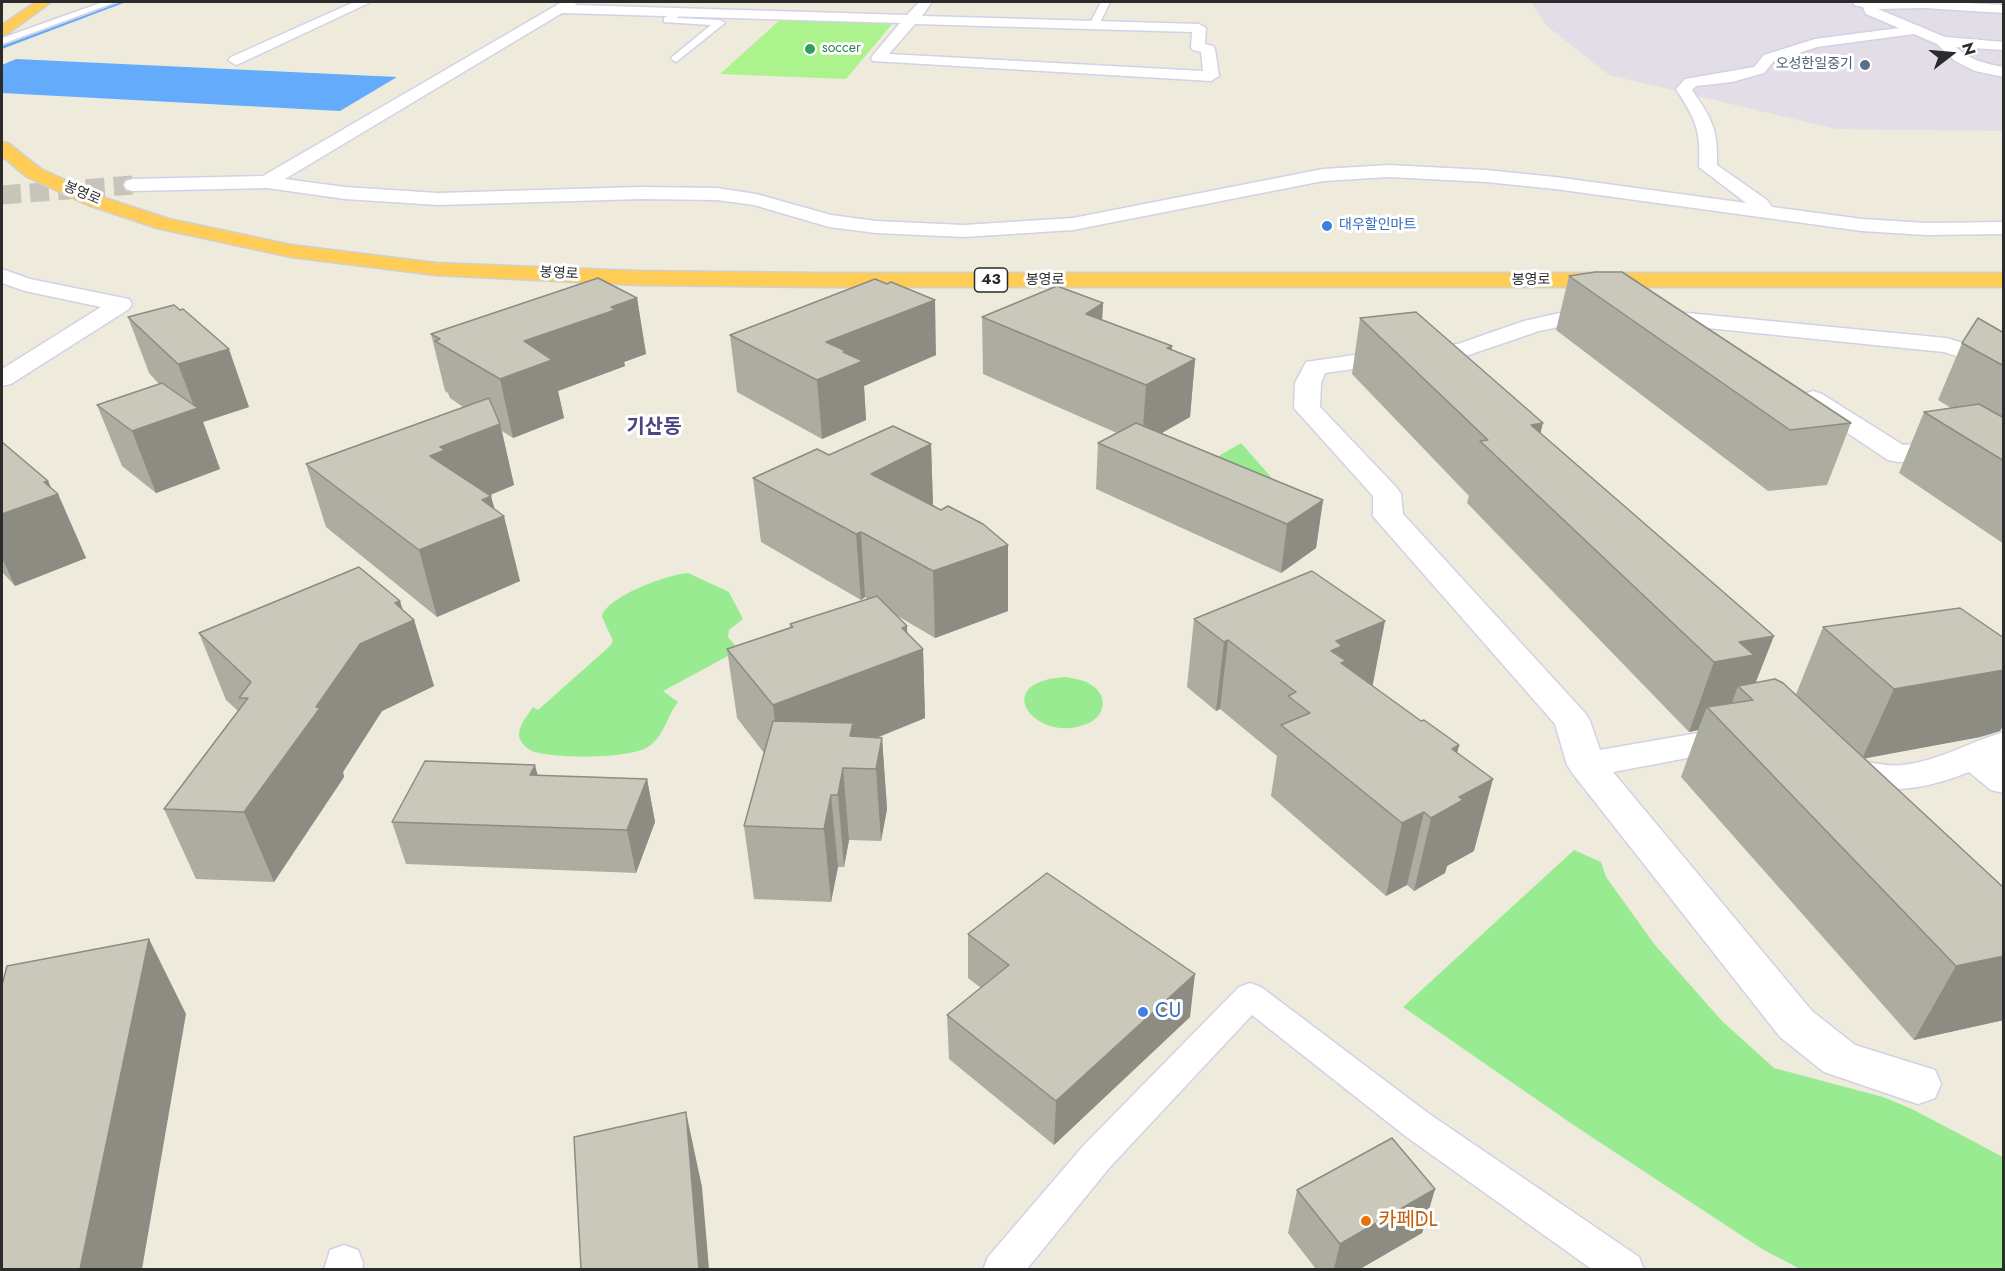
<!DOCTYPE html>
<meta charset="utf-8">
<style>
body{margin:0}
#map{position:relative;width:2005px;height:1271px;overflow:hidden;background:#eeebdc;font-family:Jost,sans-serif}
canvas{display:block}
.frame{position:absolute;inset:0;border:3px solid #2b2b2b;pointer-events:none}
.north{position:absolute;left:1921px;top:24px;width:60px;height:60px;-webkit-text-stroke:4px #fff;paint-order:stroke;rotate:74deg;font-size:16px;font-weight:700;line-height:24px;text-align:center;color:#2b2b2b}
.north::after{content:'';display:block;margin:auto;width:21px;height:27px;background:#2b2b2b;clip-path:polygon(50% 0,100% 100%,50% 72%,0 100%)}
</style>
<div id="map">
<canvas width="2005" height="1271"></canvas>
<div class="frame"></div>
<div class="north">N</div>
</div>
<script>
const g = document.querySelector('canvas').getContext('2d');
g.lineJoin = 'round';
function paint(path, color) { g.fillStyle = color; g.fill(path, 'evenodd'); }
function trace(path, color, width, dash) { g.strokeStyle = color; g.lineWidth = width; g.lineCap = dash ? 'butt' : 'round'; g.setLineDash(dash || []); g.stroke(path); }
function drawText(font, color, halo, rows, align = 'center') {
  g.font = font + ' Jost,"Noto Sans KR",sans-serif'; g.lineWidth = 6; g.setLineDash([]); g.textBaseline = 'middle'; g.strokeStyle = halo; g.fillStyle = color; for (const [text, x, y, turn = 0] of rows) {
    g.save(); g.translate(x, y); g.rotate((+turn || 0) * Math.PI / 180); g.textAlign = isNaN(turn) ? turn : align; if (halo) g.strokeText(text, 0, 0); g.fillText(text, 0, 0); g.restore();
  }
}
const industrial = new Path2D(`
 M1531 2H2003V131L1836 129 1609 75 1547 26Z`);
const green = new Path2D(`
 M1241 443 1294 503 1183 477Z
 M688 573 729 592 743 619 729 630 728 637 739 650 663 691 678 702C667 716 664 737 648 747 628 759 561 758 539 753 530 752 521 745 519 736 518 726 528 715 533 707L538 710 610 646 613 641 602 617C605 597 669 574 688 573Z
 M1066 677C1076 679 1085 680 1093 686 1108 697 1105 715 1089 723 1037 747 986 681 1066 677Z
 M1574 850 1601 862 1606 877 1655 945 1722 1021 1774 1068 1883 1097 1912 1109 2003 1157V1269H1800L1762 1249 1575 1126 1403 1007Z`);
const pitch = new Path2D(`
 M781 19 893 23 846 79 720 74Z`);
const water = new Path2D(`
 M16 59 397 77 340 111 2 93V65Z`);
const stream = new Path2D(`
 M121 2H126L2 49V46Z`);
const streetTunnel = new Path2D(`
 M2 195 133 185`);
const lane = new Path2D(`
 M103 2H116L2 44V38Z
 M1101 2H1110L1098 27H1090L1089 25Z
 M677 10 682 13 677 18 720 20 725 23 676 62 671 59 672 57 711 25 664 22V18Z
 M1250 983 1261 987 1428 1113 1639 1257 1644 1270H1593L1404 1135 1252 1015 1110 1167 1026 1270H983L988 1257 1084 1145 1239 987Z
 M344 1245 358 1250 363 1263 362 1270H324L330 1250Z`);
const street = new Path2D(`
 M354 2H371L241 63 236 65 228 60 231 57Z
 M562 2H577L575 5 907 15 919 2H932L922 16 1199 24 1206 28 1205 44 1213 46 1215 49 1219 76 1211 81 873 61 871 58 873 55 900 23 562 13 285 179 345 187 438 193 641 187 717 188 756 194 831 215 876 221 964 225 1073 218 1323 169 1389 165 1486 170 1555 177 1746 203 1699 167C1701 130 1696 120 1676 89L1685 79 1754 67 1764 55 1815 39 1899 28 1866 14 1863 7 1854 5 1853 2H1948L2004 5V13L1924 8 1878 9 1945 37 2004 42V50L1956 47C1970 60 1985 64 2004 67V77L1975 71 1955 61 1937 44 1914 34 1817 47 1774 61 1764 73 1732 82 1696 86 1692 90C1712 119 1718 129 1717 165L1767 200 1772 207 1862 219 1926 223 2004 222V234L1926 235 1862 231 1555 189 1486 182 1389 177 1323 181 1073 230 964 237 876 233 829 227 754 205 717 200 641 199 438 205 345 199 267 188 133 191 126 189 124 185 126 181 133 179 263 176ZM915 24 1192 32 1191 47 1193 50 1201 52 1203 71 889 54Z
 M2 269 30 279 129 299 132 304 129 309 11 384 2 386V369L101 307 25 291 2 283Z
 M1573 310 1611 312 1615 317 1611 322 1573 324 1539 331 1460 358 1396 363 1325 373 1321 383 1320 407 1397 488 1401 494 1403 514 1585 713 1590 721 1600 750 1738 726 1751 730 1756 738 1751 746 1613 772 1812 1011 1855 1045 1935 1070 1941 1084 1935 1098 1918 1104 1824 1072 1780 1037 1573 774 1567 765 1555 724 1378 522 1373 516V496L1294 408 1295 383 1306 362 1396 349 1458 344 1524 321Z
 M1656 310 1946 338 2004 355V372L1944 352 1648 322 1644 317 1648 312Z
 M1813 391 1822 394 1903 445 1951 441 2004 450V466L1951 457 1898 462 1888 460 1804 404 1800 399 1804 394Z
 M2004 732V757L2001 759 2004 761V793L1991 790 1969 772C1916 793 1881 794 1826 779L1820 770 1826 761C1852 754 1877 768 1903 765 1939 761 1969 742 2004 732Z`);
const highway = new Path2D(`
 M36 2H51L7 34 2 35V25Z
 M2 142 8 143 41 169 102 197 169 219 291 245 436 263 638 271 817 273H2004V287H817L638 285 436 275 291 257 157 228 88 205 27 177 2 156Z`);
const wall = new Path2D(`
 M1569 276 1851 423 1827 485 1768 491 1556 330Z
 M637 298 646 354 624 362 625 366 558 391 564 418 513 438 502 431 514 485 490 495 520 581 437 617 326 527 306 464 463 407 450 398 448 393 445 391 431 334Z
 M1103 303 1102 320 1171 350 1195 359 1190 417 1162 433 1323 500 1316 548 1281 573 1096 489 1098 443 1117 433 983 374 982 317Z
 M128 317 249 407 203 422 220 469 156 493 122 466 97 405 159 384 149 373Z
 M1360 318 1541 433 1756 683 1796 694 1823 627 2004 638V723L2000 731 1980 737 1864 758 2004 888V1020L1914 1040 1681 777 1698 730 1689 732 1467 503 1469 496 1352 374Z
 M2004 333V544L1899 473 1924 412 1951 408 1938 400 1962 343Z
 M730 335 936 355 864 386 866 420 822 439 737 392Z
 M2 442 48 481 52 489 58 494 86 558 15 586 2 572Z
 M931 444 933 506 1008 545V611L935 638 896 615 907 634 923 649 925 718 877 738H882L887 809 881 841 849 840 844 867H838L831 902 754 899 744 826 764 753 737 718 727 649 790 627V624L868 599 865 597 861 600 761 542 753 478 829 455Z
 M403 610 414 620 434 686 382 711 343 772 344 777 274 882 196 879 164 809 238 711 226 700 199 633Z
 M1194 619 1372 686 1421 721 1459 745 1457 753 1474 851 1447 866 1445 873 1414 891 1407 885 1386 896 1271 796 1277 756 1220 709 1216 711 1187 687Z
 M538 776 647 779 655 822 636 873 406 864 392 822Z
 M968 934 1190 1017 1054 1145 949 1059 947 1015 981 988 968 978Z
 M1435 1189 1422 1233 1360 1269H1316L1288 1233 1297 1190Z`);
const shadedWall = new Path2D(`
 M637 298 646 354 624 362 625 366 558 391 564 418 513 438 500 379 524 341 611 307Z
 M935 300 936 355 864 386 866 420 822 439 817 380 826 342Z
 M1103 303 1100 359 1086 314Z
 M1172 346 1170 372 1195 359 1190 417 1142 444 1146 385 1167 348Z
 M229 349 249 407 203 422 220 469 156 493 132 431 195 409 178 364Z
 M1543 423 1528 484 1531 425Z
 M500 424 514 485 459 508 430 456 440 447Z
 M931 444 933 506 871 474Z
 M48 481 54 495 58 494 86 558 15 586 2 558V514L44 482Z
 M491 496 497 519 504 516 520 581 437 617 419 550 482 500Z
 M1323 500 1316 548 1281 573 1287 524Z
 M861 532 865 597 861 600 856 534Z
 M1008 545V611L935 638 933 571Z
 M400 601 407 623 414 620 434 686 382 711 343 772 344 777 274 882 244 812 360 644 395 603Z
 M1385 621 1372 689 1339 704 1331 651 1336 641Z
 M907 626 908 654 923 649 925 718 781 776 773 705 902 628Z
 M1774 636 1750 697 1738 686 1724 725 1707 707 1698 730 1689 732 1714 662 1739 642Z
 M1228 640 1220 709 1216 711 1224 642Z
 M2004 670V723L2000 731 1980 737 1862 759 1894 689Z
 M882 738 887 809 881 841 876 769Z
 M1459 745 1443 811 1459 797 1493 779 1474 851 1447 866 1445 873 1414 891 1431 818 1452 749Z
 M535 765 546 807 530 775Z
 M843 768 849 840 844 867 838 795Z
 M647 779 655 822 636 873 627 830Z
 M831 795 838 867 831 902 824 829Z
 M1424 812 1407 885 1386 896 1402 823Z
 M149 939 186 1014 142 1269H80Z
 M2004 956V1020L1914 1040 1956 966Z
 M1195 974 1190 1017 1054 1145 1056 1101Z
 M686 1112 702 1187 709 1269H699Z
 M1435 1189 1422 1233 1360 1269H1334L1340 1244Z`);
const building = new Path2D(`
 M1595 272H1622L1851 423 1790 430 1569 276Z
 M598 278 637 298 611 307 615 310 524 341 552 360 500 379 435 341 440 339 431 334Z
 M875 279 887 284 891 282 935 300 826 342 846 351 843 352 863 361 817 380 730 335Z
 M1057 286 1103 303 1086 314 1172 346 1167 348 1195 359 1146 385 982 317Z
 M174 305 180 310 183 309 229 349 178 364 128 317Z
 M1416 312 1543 423 1531 425 1774 636 1739 642 1754 655 1714 662 1480 441 1488 440 1360 318Z
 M1978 318 2004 333V366L1962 343Z
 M162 383 198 408 132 431 97 405Z
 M489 398 500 424 440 447 445 450 430 456 491 496 482 500 504 516 419 550 306 464Z
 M1979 404 2004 418V461L1924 412Z
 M1136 423 1323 500 1287 524 1098 443Z
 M893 426 931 444 871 474 941 510 948 506 983 524 1008 545 933 571 861 532 856 534 753 478 817 449 829 455Z
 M2 442 48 481 44 482 58 494 2 514Z
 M359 567 400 601 395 603 414 620 360 644 316 707 320 708 244 812 164 809 248 698H239L251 682 199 633Z
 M1312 571 1385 621 1336 641 1342 646 1331 651 1346 661 1341 663 1421 721 1424 720 1459 745 1452 749 1493 779 1459 797 1463 800 1431 818 1424 812 1402 823 1281 725 1310 713 1288 696 1296 692 1228 640 1224 642 1194 619Z
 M877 596 907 626 902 628 923 649 773 705 727 649 793 627 790 624Z
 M1960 608 2004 638V670L1894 689 1823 627Z
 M1775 679 1783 683 2004 888V956L1956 966 1707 707 1753 700 1738 686Z
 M773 721 853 723 850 736 882 738 876 769 843 768 838 795H831L824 829 744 826Z
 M425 761 535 765 530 775 647 779 627 830 392 822Z
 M1047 873 1195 974 1056 1101 947 1015 1009 965 968 934Z
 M149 939 80 1269H2V985L7 966Z
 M686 1112 699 1269H581L574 1137Z
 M1392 1138 1435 1189 1340 1244 1297 1190Z`);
const markers = [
 [810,49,6,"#2e9e5b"],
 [1865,65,6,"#5c6f8a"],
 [1327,226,6,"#3f7fe0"],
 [1143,1012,6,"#3f7fe0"],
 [1366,1221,6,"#e8710a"]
];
const farLeisurenames = [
 ["soccer",822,49]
];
const farServicenames = [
 ["오성한일중기",1853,65]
];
const farStreetnames = [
 ["봉영로",82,194,23],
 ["봉영로",559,274,3],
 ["봉영로",1045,281],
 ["봉영로",1531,281]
];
const farShopnames = [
 ["대우할인마트",1339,226]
];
const shields = [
 [991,280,33]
];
const shieldNames = [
 ["43",991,280]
];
const quarterNames = [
 ["기산동",654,428]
];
const nearShopnames = [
 ["CU",1155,1012]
];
const nearFoodnames = [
 ["카페DL",1378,1221]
];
paint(industrial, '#e2dde6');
paint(green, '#99eb92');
paint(pitch, '#adf38d');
paint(water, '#64abfb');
paint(stream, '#64abfb');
trace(streetTunnel, '#c7c5b9', 19, [19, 9]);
trace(lane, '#d2d1e5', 3);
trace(street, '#d2d1e5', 3);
trace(highway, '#d0d0d0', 3);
paint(lane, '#fff');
paint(street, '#fff');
paint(highway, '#ffcc56');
paint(wall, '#adaca0');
paint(shadedWall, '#8d8c82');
paint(building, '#c9c8ba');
trace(building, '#8d8c82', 1.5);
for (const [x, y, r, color] of markers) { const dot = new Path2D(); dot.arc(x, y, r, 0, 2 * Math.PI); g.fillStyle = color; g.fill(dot); trace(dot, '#fff', 2); }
drawText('14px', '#27864d', '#fff', farLeisurenames, 'left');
drawText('14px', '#4e5e75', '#fff', farServicenames, 'right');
drawText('14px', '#2b2b2b', '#fff', farStreetnames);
drawText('14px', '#366cbe', '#fff', farShopnames, 'left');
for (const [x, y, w] of shields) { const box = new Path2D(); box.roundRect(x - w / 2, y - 12, w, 24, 4.5); g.fillStyle = '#fff'; g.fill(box); trace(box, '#2b2b2b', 1.5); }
drawText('bold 15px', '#2b2b2b', null, shieldNames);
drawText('bold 20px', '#4b4681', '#fff', quarterNames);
drawText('20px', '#366cbe', '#fff', nearShopnames, 'left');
drawText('20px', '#c56008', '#fff', nearFoodnames, 'left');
</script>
